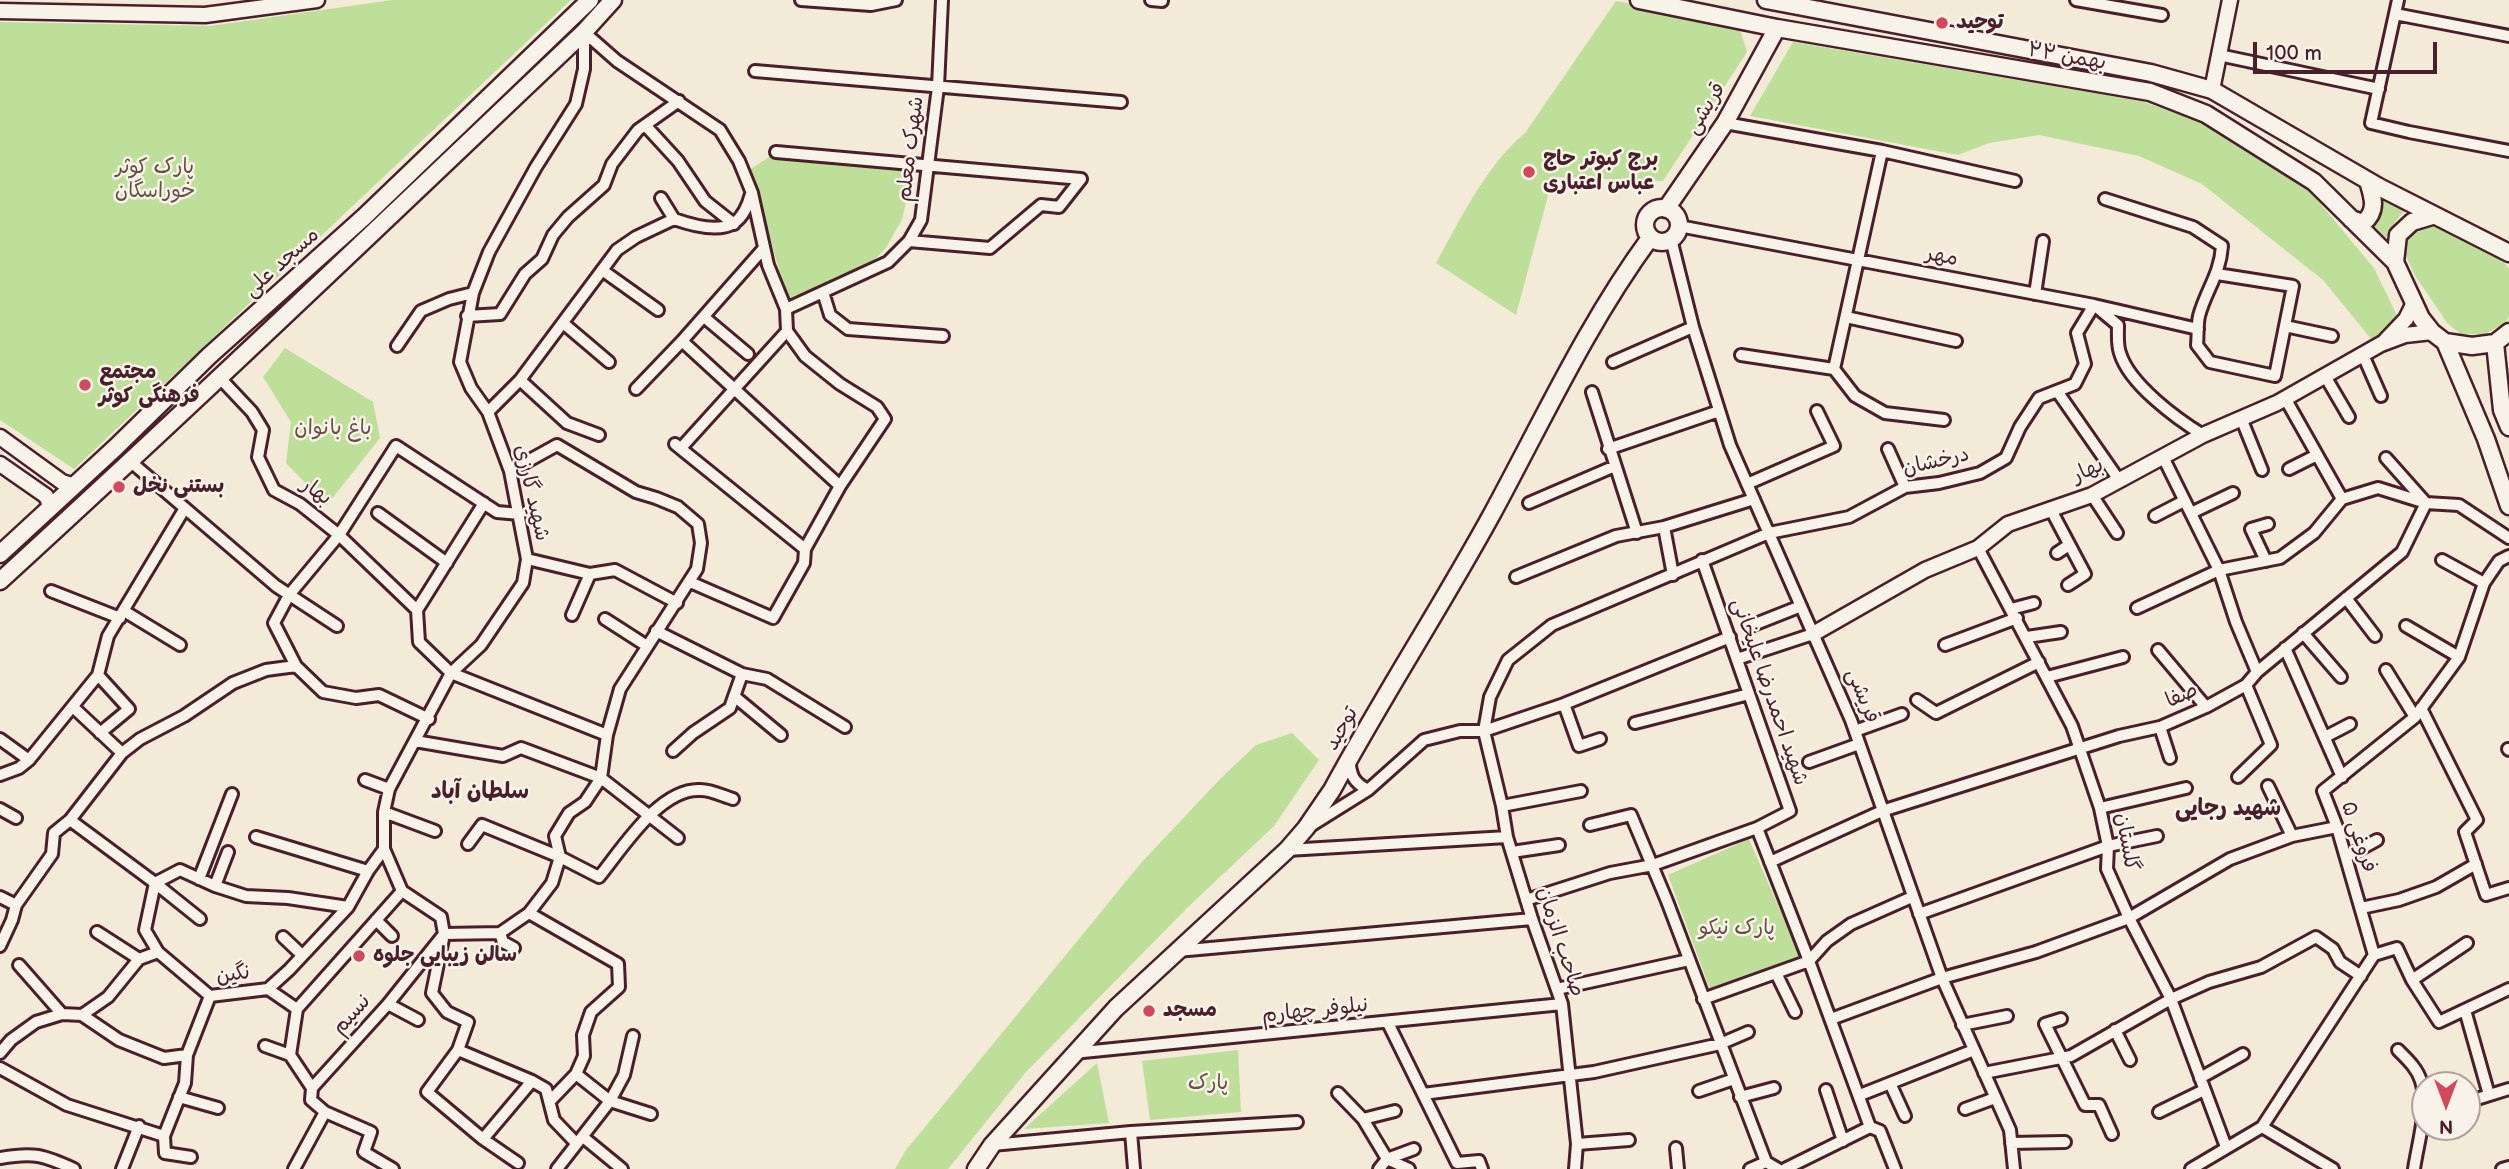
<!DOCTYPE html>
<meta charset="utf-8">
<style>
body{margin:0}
#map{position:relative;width:2509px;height:1169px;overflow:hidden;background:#f3ebd8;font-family:"Balsamiq Sans",sans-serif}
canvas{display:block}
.north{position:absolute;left:2411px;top:1071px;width:70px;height:70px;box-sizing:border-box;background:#f7f3e8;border:2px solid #b29e9c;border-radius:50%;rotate:180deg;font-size:19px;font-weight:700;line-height:28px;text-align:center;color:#4a1f2b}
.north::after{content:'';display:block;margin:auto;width:24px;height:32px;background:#d1495b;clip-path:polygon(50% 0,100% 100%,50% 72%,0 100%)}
.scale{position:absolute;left:2253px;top:42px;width:184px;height:32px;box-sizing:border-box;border:4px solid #4a1f2b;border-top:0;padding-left:9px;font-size:21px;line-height:24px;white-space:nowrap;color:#4a1f2b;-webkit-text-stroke:5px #f7f3e8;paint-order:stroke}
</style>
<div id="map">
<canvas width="2509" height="1169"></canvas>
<div class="north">N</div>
<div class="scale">100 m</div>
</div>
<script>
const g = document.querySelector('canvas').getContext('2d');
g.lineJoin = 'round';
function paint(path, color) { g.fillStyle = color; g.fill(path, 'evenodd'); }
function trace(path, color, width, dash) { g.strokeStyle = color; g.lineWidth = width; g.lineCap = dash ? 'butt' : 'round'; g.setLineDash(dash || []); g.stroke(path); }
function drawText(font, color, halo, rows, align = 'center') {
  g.font = font + ' "Balsamiq Sans","Playpen Sans Arabic",sans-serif'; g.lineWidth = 5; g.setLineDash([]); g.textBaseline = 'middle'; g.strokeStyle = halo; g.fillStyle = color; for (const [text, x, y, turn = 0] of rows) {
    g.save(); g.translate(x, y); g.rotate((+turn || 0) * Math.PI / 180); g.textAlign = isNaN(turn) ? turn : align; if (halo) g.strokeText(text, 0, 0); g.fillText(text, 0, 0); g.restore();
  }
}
const green = new Path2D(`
 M392 0H571L74 469 0 420V22L210 26Z
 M1616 1 1738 23 1747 52 1663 181 1553 177 1516 315 1436 263C1460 220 1487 164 1525 133Z
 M1793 42 2141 101 2204 123 2309 190 2374 268 2398 318 2372 340 2323 280 2202 184 2139 156 2039 135 1989 143 1958 155 1750 116Z
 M772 155 914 169 902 219 886 248 869 265 788 299 749 170Z
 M2381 191 2408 208C2396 219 2387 231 2383 248L2364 226 2378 210Z
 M2428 224 2444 227 2500 257 2509 269V317L2504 324 2485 334H2461L2448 324 2414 274 2403 249C2407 234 2413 228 2428 224Z
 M285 348 373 402 380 438 327 505 286 463 291 422 263 377Z
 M1292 733 1319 760 1274 826 1187 908 1026 1072 948 1169H895L906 1150 939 1110 1141 863 1221 778 1256 745Z
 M1749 839 1800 956 1711 992 1668 875Z
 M1238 1050 1241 1112 1150 1120 1142 1061Z
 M1097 1063 1109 1123 1024 1129Z`);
const minor = new Path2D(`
 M801 0 871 5 896 0
 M1151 0 1162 1
 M2076 0 2162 15
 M2398 0 2371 123 2409 132 2509 151
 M2395 14 2509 36
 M584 32 617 61 720 130 739 161 752 193 768 265 786 309 787 331 805 356 840 384 877 407 885 419 840 486 805 549 804 563 773 618 690 582
 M2219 55 2379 89
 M755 71 1121 102
 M1725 123 1882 151 2015 181
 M645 125 678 161 705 201 734 224
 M1882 151 1834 369 1855 396 1885 413 1944 420
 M776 152 1081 179
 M661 198 674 219
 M2105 199 2193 227 2222 246C2220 275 2206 290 2199 316 2197 325 2198 335 2197 345L2210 362 2275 376 2293 286 2217 274
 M1679 226 2094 305 2198 329
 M1671 239 1693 327 1730 445 1851 720 1942 978 2010 1130 2014 1169
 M909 241 990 248 1041 205 1059 207 1081 179
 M764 248 682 341 840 486
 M602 270 658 310
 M823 292 830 315 848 329 943 336
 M2035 294 2043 241
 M786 309 888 262 909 241 921 220 938 87 942 0
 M467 316 500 314 525 274 542 259 553 235 568 217 604 185 612 164 638 130 679 101
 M704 317 748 354
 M1846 317 1956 341
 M563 323 609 362
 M2285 326 2332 336
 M397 346 421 311 449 299 473 293
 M1741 355 1834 369
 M2363 355 2381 396
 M1613 362 1693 327
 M2325 376 2349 417
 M219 377 252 412 263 430 258 457 274 490 300 504 339 535 417 610
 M520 380 567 423 599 435
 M636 389 682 341
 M2057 391 2119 480
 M1592 392 1637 533
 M2285 398 2342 499 2378 488 2426 503 2459 505 2509 538
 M488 412 520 380 617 250 636 237 674 219C691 225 718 233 734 223 744 216 748 205 751 194
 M2241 418 2262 470
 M675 444 805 549
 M681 448 787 331
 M1608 449 1719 411
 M1888 449 1905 487
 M2163 457 2219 570 2236 622 2257 672
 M131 462 276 586 337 626
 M2289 469 2317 455
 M1747 484 1834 446 1817 411
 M2092 495 2117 533
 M484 503 417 610 419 642 451 673 607 735
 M1529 503 1615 466
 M2050 508 2085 574 2068 585
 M378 513 447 563
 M2191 513 2233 493
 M2155 516 2184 501
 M1664 527 1673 575
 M1978 548 2072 726 2100 808 2108 846 2107 869 2129 918 2171 999 2226 1147
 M2057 553 2069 545
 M527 559 590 574 615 570 677 603
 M2442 560 2484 583
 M2266 561 2251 529 2268 524
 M1516 577 1616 536 1664 527 1754 499
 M51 591 120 618
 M2346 598 2375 636
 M2137 608 2219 570 2280 558 2314 533 2342 499
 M2011 609 2034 603
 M124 611 180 645
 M572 615 590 574
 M605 619 647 646
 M2406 626 2459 657
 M1748 627 1801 606
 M656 631 742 674 767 679 845 727
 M2303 633 2341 677
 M2027 637 2061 632
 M1945 645 2017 618
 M2285 648 2342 777
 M2158 650 2206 707
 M1737 659 1813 634
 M2386 670 2415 717
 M98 675 129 709 100 733
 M2047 677 2123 657
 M734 696 781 735
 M1917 700 1936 713 2039 662
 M1564 704 1579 746 1600 739
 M73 707 122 753
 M2421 708 2477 820 2465 832 2486 895 2509 888
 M429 719 379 695 356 698 323 692 296 666 274 623 289 595 339 535 396 446 497 512 520 514
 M1635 723 1749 694
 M2160 727 2170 758
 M1855 731 1902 714
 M2325 737 2350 724
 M0 739 29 760
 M415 741 503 756 521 748 601 778 678 838
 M2508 749 2509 750
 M673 751 693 733 730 708 742 674
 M1349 759C1351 776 1353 782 1368 790
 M1809 762 1859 744
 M0 775 19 768 29 760 98 675 108 636 185 508
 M2238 777 2271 745 2246 685
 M365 780 389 789
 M2268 786 2292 836
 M1502 806 1581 791
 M2100 808 2186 788
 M0 809 16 818
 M384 812 435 831
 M70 820 155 883 180 870 215 886 246 896 288 898 348 907
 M1312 825 1368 790 1424 740 1460 731H1484L1564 704 1730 637
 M1590 825 1631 815 1667 901 1766 1162 1778 1169
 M1757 828 1809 961 1870 1127 1880 1131 1895 1169
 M256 837 368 871
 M468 844 482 825 560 857 599 877C622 849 660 787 701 790 711 790 723 796 733 799
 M1287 850 1507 837
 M1512 852 1559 845
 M2346 857 2377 840
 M1770 862 1882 811 2119 736 2160 727 2206 707 2246 685 2257 672 2402 552 2426 503 2386 458
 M199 879 232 794
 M215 886 228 852
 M0 897 16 905
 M1526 900 1610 873 1653 865 1757 828 1790 811 1702 560
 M2361 908 2399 900 2436 887 2476 864
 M529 913 618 964 619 987 591 1012 583 1035 584 1056 576 1074 551 1100
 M1919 914 2108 846 2157 836
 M376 920 392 936
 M97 932 139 959
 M500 933 503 942 514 948
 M283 937 302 955
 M0 946 12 920 16 905 52 854 54 833 70 820 122 753 140 739 184 716 233 683 266 670 296 666
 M1177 951 1532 919
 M158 952 210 996
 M2374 955 2397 948 2412 980 2439 1022 2509 989
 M19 965 62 1014
 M1776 973 1795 1012
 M2412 980 2467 943
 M268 989 297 1009 290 1055 312 1088
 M1557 989 1689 960
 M1703 999 1809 961 1827 941 1851 924 1912 897
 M388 1004 418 1020
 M297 1009 402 891
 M2465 1010 2489 1095
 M82 1015 119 1040 164 1058 187 1055
 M1831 1019 1942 978 2036 952 2129 918 2230 859 2292 836 2337 827
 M2061 1019 2045 1024 2085 1105H2099L2112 1134
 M1388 1023 1457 1163 1479 1161 1482 1169
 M1962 1025 2007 1016
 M2115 1030 2130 1060
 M265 1046 290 1055
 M458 1050 427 1092 483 1139 518 1163
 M2398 1050C2407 1059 2417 1068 2421 1081 2429 1108 2418 1142 2414 1169
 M0 1053 11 1040 36 1022 62 1014 82 1015 108 997 139 959 158 952 145 930 155 883 200 919
 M1073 1053 1562 1004
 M0 1068 67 1105 164 1136
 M1984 1073 2071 1056 2171 999 2209 982 2261 967 2316 937 2333 949 2340 962 2361 976
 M576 1074 610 1101 651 1114
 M2200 1078 2243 1054
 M1890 1083 1905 1116
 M312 1088 388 1004 444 934 500 933 529 913 552 883 560 857 555 836 569 813 585 802 601 778 607 735 620 689 697 569 701 543 698 524 678 507 656 498 636 492 557 445 510 471
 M312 1088 311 1100 325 1112 371 1132 364 1152 393 1169
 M1826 1090 1843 1141
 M1699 1091 1734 1079
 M1338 1093 1363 1119 1387 1159 1409 1169
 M1423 1094 1594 1072 1720 1044 1748 1032
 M1860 1095 1974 1050
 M179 1097 218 1108
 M1740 1097 1774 1088
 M2467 1102 2509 1089
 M1965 1109 1995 1098
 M2159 1112 2204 1090
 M1363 1119 1395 1111
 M2262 1127 2333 1169
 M1131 1132 1134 1169
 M583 1137 622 1169
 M483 1139 532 1081
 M576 1143 554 1120 546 1089 532 1081 458 1050 468 1022 447 1012 432 993 444 934 441 917 402 891 384 849V812L389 789 451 673 481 645 523 583 527 559 510 471 488 412 471 388 460 362 473 293 489 252 536 167 576 104 584 69V32
 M2011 1143 2065 1142
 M1577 1144 1629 1140
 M992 1145 1131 1132 1297 1122
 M1676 1148 1678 1169
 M191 1157 165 1153 164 1136 185 1083 187 1055 210 996 268 989 289 970 348 907 368 871 384 849
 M0 1158C34 1152 43 1155 74 1169
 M122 1169 139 1126
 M294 1169 325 1112
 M557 1169 610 1101 624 1075 633 1036
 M1379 1169 1387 1159 1414 1149
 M1575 1169 1577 1144 1562 1004 1532 919 1507 837 1502 806 1484 731 1490 697 1508 660 1552 625 1769 533 1849 517 1905 487 1939 483 1980 473 2006 458 2020 427 2039 398 2075 384 2085 364 2077 333 2094 305 2118 325C2118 334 2117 345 2120 353 2129 384 2177 419 2203 435
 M1750 1169 1766 1162
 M1785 1169 1870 1127
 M2191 1169 2262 1127 2374 955 2337 827 2323 791 2415 717 2459 657 2484 583 2499 561 2509 556
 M2502 1169 2509 1167`);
const tertiary = new Path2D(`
 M0 11 205 15 317 0
 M2212 90 2230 0
 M2385 341 2406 319 2414 303
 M0 437 62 482 74 486
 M0 464 46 496 51 507
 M1813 634 1925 570 1978 548 2008 524 2092 495 2203 435 2277 403 2381 344 2405 335 2432 332`);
const secondary = new Path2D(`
 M1639 0 1777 28 2150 92 2206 114 2314 182 2395 262
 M1766 0 2151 73 2212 90 2379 187 2509 253
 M1645 225a17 17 0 1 1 34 0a17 17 0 1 1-34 0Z
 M1666 209 1725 123 1777 28
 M2432 216 2412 222 2398 235 2395 262 2421 318 2432 332 2445 342 2472 346 2495 343 2509 332
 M2351 219 2363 223C2378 211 2373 197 2368 181
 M2445 342 2486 439 2509 506
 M2495 343 2502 410 2509 427
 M0 554 115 448 209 356 364 217 590 0
 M0 581C197 401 390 216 584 32L613 0
 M976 1169 992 1145 1116 1008 1287 850 1306 828 1332 790C1383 696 1441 607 1492 514 1543 420 1587 324 1650 238`);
const markers = [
 [1942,23,7,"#d1495b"],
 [1529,172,7,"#d1495b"],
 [85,385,7,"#d1495b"],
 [119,487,7,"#d1495b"],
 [359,956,7,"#d1495b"],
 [1149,1011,7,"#d1495b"]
];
const poiNames = [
 ["توحید",1956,23],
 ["برج کبوتر حاج",1543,160],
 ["عباس اعتباری",1543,184],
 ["مجتمع",99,373],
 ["فرهنگی کوثر",99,397],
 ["بستنی نخل",133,487],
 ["سالن زیبایی جلوه",373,956],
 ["مسجد",1163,1011]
];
const streetNames = [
 ["۲۲ بهمن",2067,57,10],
 ["قریشی",1706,109,-58],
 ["شهرک معلم",911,149,-83],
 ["مهر",1942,257,11],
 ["مسجد علی",282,263,-42],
 ["درخشان",1936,462,-13],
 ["بهار",2088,471,-25],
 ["بهار",316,492,35],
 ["شهید گارزی",531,493,77],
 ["شهید احمدرضا علیخانی",1769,692,71],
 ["قریشی",1862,696,68],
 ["صفا",2182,696,-24],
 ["توحید",1342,729,-60],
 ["فروغی ۵",2358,837,72],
 ["گلستان",2126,842,80],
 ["صاحب الزمان",1560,942,72],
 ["نگین",233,975,-8],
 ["نیلوفر چهارم",1315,1011,-6],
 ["نسیم",352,1015,-48]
];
const parkNames = [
 ["پارک کوثر",155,168],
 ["خوراسگان",155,192],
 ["باغ بانوان",333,429],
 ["پارک نیکو",1737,929],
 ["پارک",1208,1084]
];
const neighbourhoodNames = [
 ["سلطان آباد",480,792],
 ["شهید رجایی",2228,809]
];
paint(green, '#bddf99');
trace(minor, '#4a1f2b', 16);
trace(tertiary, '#4a1f2b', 19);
trace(secondary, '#4a1f2b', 21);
trace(minor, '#f7f3e8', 10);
trace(tertiary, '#f7f3e8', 14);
trace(secondary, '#f7f3e8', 16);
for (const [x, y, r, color] of markers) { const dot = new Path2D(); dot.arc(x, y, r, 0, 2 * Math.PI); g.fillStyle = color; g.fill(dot); trace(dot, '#f7f3e8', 2.5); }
drawText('bold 21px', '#4a1f2b', '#f7f3e8', poiNames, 'left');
drawText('21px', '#4a1f2b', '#f7f3e8', streetNames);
drawText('21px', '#674f46', '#f7f3e8', parkNames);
drawText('bold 23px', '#4a1f2b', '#f7f3e8', neighbourhoodNames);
</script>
